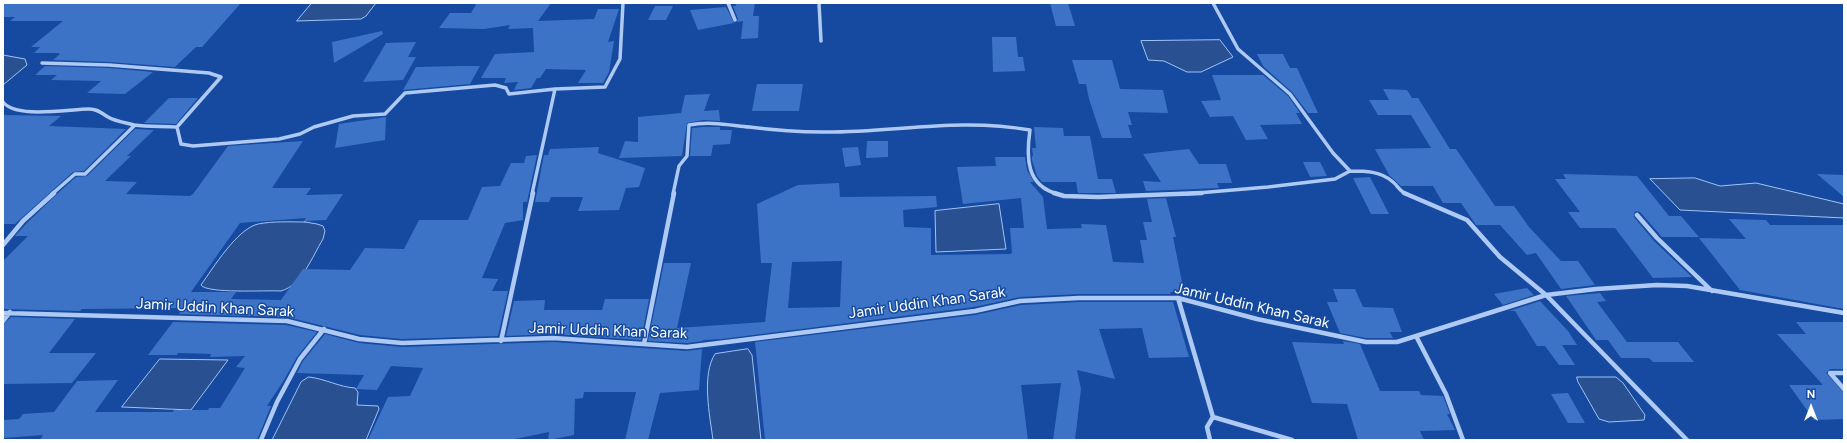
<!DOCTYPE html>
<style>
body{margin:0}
#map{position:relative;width:1847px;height:443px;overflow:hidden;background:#154aa0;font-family:Figtree,sans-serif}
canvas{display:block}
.frame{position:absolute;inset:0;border:4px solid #fff;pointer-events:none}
.north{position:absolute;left:1791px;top:387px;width:40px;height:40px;-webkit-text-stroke:3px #154aa0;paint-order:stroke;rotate:0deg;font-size:11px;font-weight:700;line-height:16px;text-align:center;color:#fff}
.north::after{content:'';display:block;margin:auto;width:14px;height:18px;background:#fff;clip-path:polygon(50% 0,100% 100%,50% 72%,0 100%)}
</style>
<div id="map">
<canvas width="1847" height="443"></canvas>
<div class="frame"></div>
<div class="north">N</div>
</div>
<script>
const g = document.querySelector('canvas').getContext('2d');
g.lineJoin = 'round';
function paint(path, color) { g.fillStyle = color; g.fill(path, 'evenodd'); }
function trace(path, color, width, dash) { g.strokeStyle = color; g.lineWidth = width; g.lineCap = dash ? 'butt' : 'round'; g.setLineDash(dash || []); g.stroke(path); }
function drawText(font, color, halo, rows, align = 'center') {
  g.font = font + ' Figtree,sans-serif'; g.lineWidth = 3; g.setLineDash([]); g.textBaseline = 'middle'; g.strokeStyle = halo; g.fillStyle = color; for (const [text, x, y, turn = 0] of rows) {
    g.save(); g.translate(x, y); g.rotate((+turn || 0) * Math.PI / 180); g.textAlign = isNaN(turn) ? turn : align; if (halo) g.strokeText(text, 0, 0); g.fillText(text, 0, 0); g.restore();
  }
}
const water = new Path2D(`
 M312 3H376L366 16 361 19 297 21Z
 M1220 40 1233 57 1201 72H1187L1164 61 1148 60 1141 41Z
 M3 55 25 59 27 65 3 85Z
 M1695 178 1720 186 1756 183 1844 204V218L1680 210 1650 179Z
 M999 204 1006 249 936 252 935 211Z
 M305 222 317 224 323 226 325 231 323 239C312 257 302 285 281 291 267 290 207 294 201 285 213 268 237 229 258 224 273 221 289 222 305 222Z
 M748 349 752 355 761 440H713C710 416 701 375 715 354Z
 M160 359 228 360 191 410 122 407Z
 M309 377C326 379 339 387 355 388L358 392 357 405 378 406 379 409 366 440H272L301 382Z
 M1577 377H1616L1623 383 1645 415 1644 420 1609 422 1599 419 1578 382Z`);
const building = new Path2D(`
 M3 3H241L202 47H196L175 67 109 62 53 60 60 54H58L60 53H34L40 47H31L63 21H10L15 17H3Z
 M477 3H551L538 21 594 19 598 9H619L608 42 614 41 609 72 603 83H578L586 70 546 69 540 78H537L531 88 514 90 518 82 504 83 506 78H481L495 54 534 52 533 28 508 29 510 25 484 29 439 28 450 13H471Z
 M736 3H755L753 16H759L758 38 741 39 743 21 737 22 738 19 733 6H736Z
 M1050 3H1068L1075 26H1056Z
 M655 6H673L666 20H648Z
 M726 7 734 23 698 30 690 10Z
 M382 31 383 34 334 63 332 42Z
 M992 37H1016L1018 57H1023L1025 71 993 72Z
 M416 42 408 57H416L403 80 363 82 386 43Z
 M1257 54H1283L1290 68H1297L1318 113H1308L1292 92 1263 66Z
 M1072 60H1112L1120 89 1163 90 1168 113 1128 112 1132 125H1128L1132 138H1102L1089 99 1086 84H1079Z
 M45 66 109 68 153 72 125 94 87 93 101 81 51 80 57 75H35Z
 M458 66H480L470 84 403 90 416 67Z
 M1212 75H1263L1288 96 1300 113H1296L1302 124 1260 125 1268 139 1246 140 1233 116 1210 117 1201 101 1221 100Z
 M757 84H803L799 111H752Z
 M1383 89 1407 90 1412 98H1418L1450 149H1456L1495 206H1514L1529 227 1561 261H1578L1595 285 1561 289 1536 253 1527 255 1500 225H1476L1461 203H1443L1433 186H1401L1389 175 1375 149 1431 148 1411 115H1378L1369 100H1389Z
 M710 94 704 111 719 110 720 121 704 120 687 123 682 156 619 158 625 141 638 142V117L681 113 685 95Z
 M169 98H198L176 124 144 123Z
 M3 115 61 116 49 126 126 129 84 171 73 172 15 224H3Z
 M386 117 385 140 335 148 339 124Z
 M704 127H720V130H732L730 144 713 145 711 156H690L692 128Z
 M1034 127 1063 128 1064 136H1090L1098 179H1112L1116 193H1078L1076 182H1042L1037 176 1032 160V156H1033L1032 148H1036Z
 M135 129 154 130 127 156H131L105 181 137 182 126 194 190 196 193 194 228 146 303 141 272 188H311L306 195 343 194 326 220 304 221 306 218 240 223 191 292H236L231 299 281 300 303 269 350 270 365 248 404 249 419 220H468L482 187 500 186 511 163H524L526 156 537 155 527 202H523V220L505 223 482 278 498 279 492 291H508L498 336 402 339 360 335 287 317 179 314 183 308 82 309 80 311 3 309V261L28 236H15L26 224 58 193 76 177 87 176Z
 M867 141H888V157L866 158Z
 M599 147 598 153 645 168 639 187 626 188 619 210 578 211 583 197H551L549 202H535L544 155H548L550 149Z
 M858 147 861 165 845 167 842 148Z
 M1189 149 1199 164H1226L1232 183H1217L1219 188 1146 191 1143 181 1161 182 1143 154Z
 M995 157H1025L1027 170 1034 182H1030L1043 197 1047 229 1082 228 1081 224 1106 225 1113 262 1144 263 1140 240H1147L1143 222H1152L1147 199 1166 198 1176 237H1173L1184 292H1170L1171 294H1079L1020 297 974 307 722 339 703 340V341L687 343 648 341 664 263H691L677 328 765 322 772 263H761L757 204 798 185 839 183 840 197 936 196 937 207 903 210 904 227 931 228V255L1010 254 1012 253 1010 228H1024L1021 198 963 204 957 167 996 166ZM842 261 840 307 788 308 792 262Z
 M1303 162H1320L1327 176 1310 177Z
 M1563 174 1637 176 1669 216H1681L1699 237H1662L1640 212 1636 211 1634 213V217L1654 241 1692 277 1653 278 1615 228H1580L1568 212H1580L1555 179H1566Z
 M1817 174 1844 175V197Z
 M1370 177 1389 214H1371L1353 178Z
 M1729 219 1766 220 1770 225H1844V309L1740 290 1699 238 1746 239Z
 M1527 288 1534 295 1503 305 1494 294Z
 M1333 289H1355L1363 307 1393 308 1402 332H1390L1393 338H1366L1340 333 1327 302H1338Z
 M1600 293 1606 301 1597 302 1627 342H1678L1694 362H1653L1649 358H1621L1608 340H1596L1566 296Z
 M605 299H649L641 340 553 334 506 336 514 301 545 300 544 310H602Z
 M1540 301 1568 331 1577 345H1562L1575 365H1559L1545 346H1537L1515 311H1509Z
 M1079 302H1173L1189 357 1149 358 1142 328 1099 329 1115 379 1077 370 1081 389 1075 440H1053L1061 383 1021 385 1028 440H765L755 342 975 315 1021 305Z
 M11 317 75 319 49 353H96L72 383 3 384V325Z
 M173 322 286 325 317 332 297 357 284 380 267 406H271L257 440H40L43 435 3 438V420L19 419 23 414 54 412 77 381 118 380 95 412H173L174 410H208L209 408H220L245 368 236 367 245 356 210 357 211 354 178 353 177 355H148Z
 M1796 322H1844V369H1830L1826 373 1844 393V419L1814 420 1789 385H1823L1777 334H1806Z
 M325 334 359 343 402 347 553 342 687 351 702 349 699 390 660 393 648 440H625L636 392H584L583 398 575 399 574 435 548 440 549 432 510 440H368L388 397 410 396 423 368 391 366 377 390 356 389 364 375 297 373 303 361Z
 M1343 341 1360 344 1380 391H1419L1421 395 1443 396 1450 414H1447L1455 430 1420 431 1424 440H1358L1347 404 1312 403 1292 342 1344 344Z
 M1568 393 1577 409 1585 423H1568L1551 394Z`);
const streetFar1 = new Path2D(`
 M728 3 735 20
 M819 3 821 41
 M1213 3 1238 49 1290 94 1333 153 1350 171C1365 171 1381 171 1393 182 1398 186 1400 192 1407 194
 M42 63 109 65 209 73 221 77 177 127
 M3 102C16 119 69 109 89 109 98 109 101 113 108 117 114 121 127 123 134 125 148 127 163 126 177 127L181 144 193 146 279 139 300 134 314 127 353 116 385 114 405 93 495 85 506 88 509 94 555 89
 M52 194 75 174H85L135 125
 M532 194 555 89 605 87 620 59 623 3
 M673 194 679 166 687 156 689 125C709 121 729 125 749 127 773 130 797 132 822 132 893 133 957 117 1030 130 1026 157 1026 186 1058 194
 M1186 194 1268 187 1335 179 1350 171`);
const street = new Path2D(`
 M1054 193 1064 196 1098 197 1202 193
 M1404 193 1467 220 1500 257 1546 295 1687 440
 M1637 215 1657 238 1712 291
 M3 245 23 221 54 193
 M1178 298 1213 417 1207 427 1210 440
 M3 313 287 321 359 339 402 343 553 338 687 347 975 311 1020 301 1079 298H1178L1257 319 1366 342H1397L1546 295 1596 289 1657 285 1687 286 1844 313
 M3 321 10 312
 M1416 336 1446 394 1463 440
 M501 341 533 193
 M644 344 674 193
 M1844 373H1830L1844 389
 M1213 417 1292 440
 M261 440 277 402 300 359 324 329`);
const streetNames = [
 ["Jamir Uddin Khan Sarak",927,303,-8],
 ["Jamir Uddin Khan Sarak",1252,306,13],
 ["Jamir Uddin Khan Sarak",215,308,3],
 ["Jamir Uddin Khan Sarak",608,331,2]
];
paint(water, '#295090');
trace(water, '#a0c3f6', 1);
paint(building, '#3d73c6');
trace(streetFar1, '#adc9f4', 3.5);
trace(street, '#adc9f4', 4.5);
drawText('15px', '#fff', '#154aa0', streetNames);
</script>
